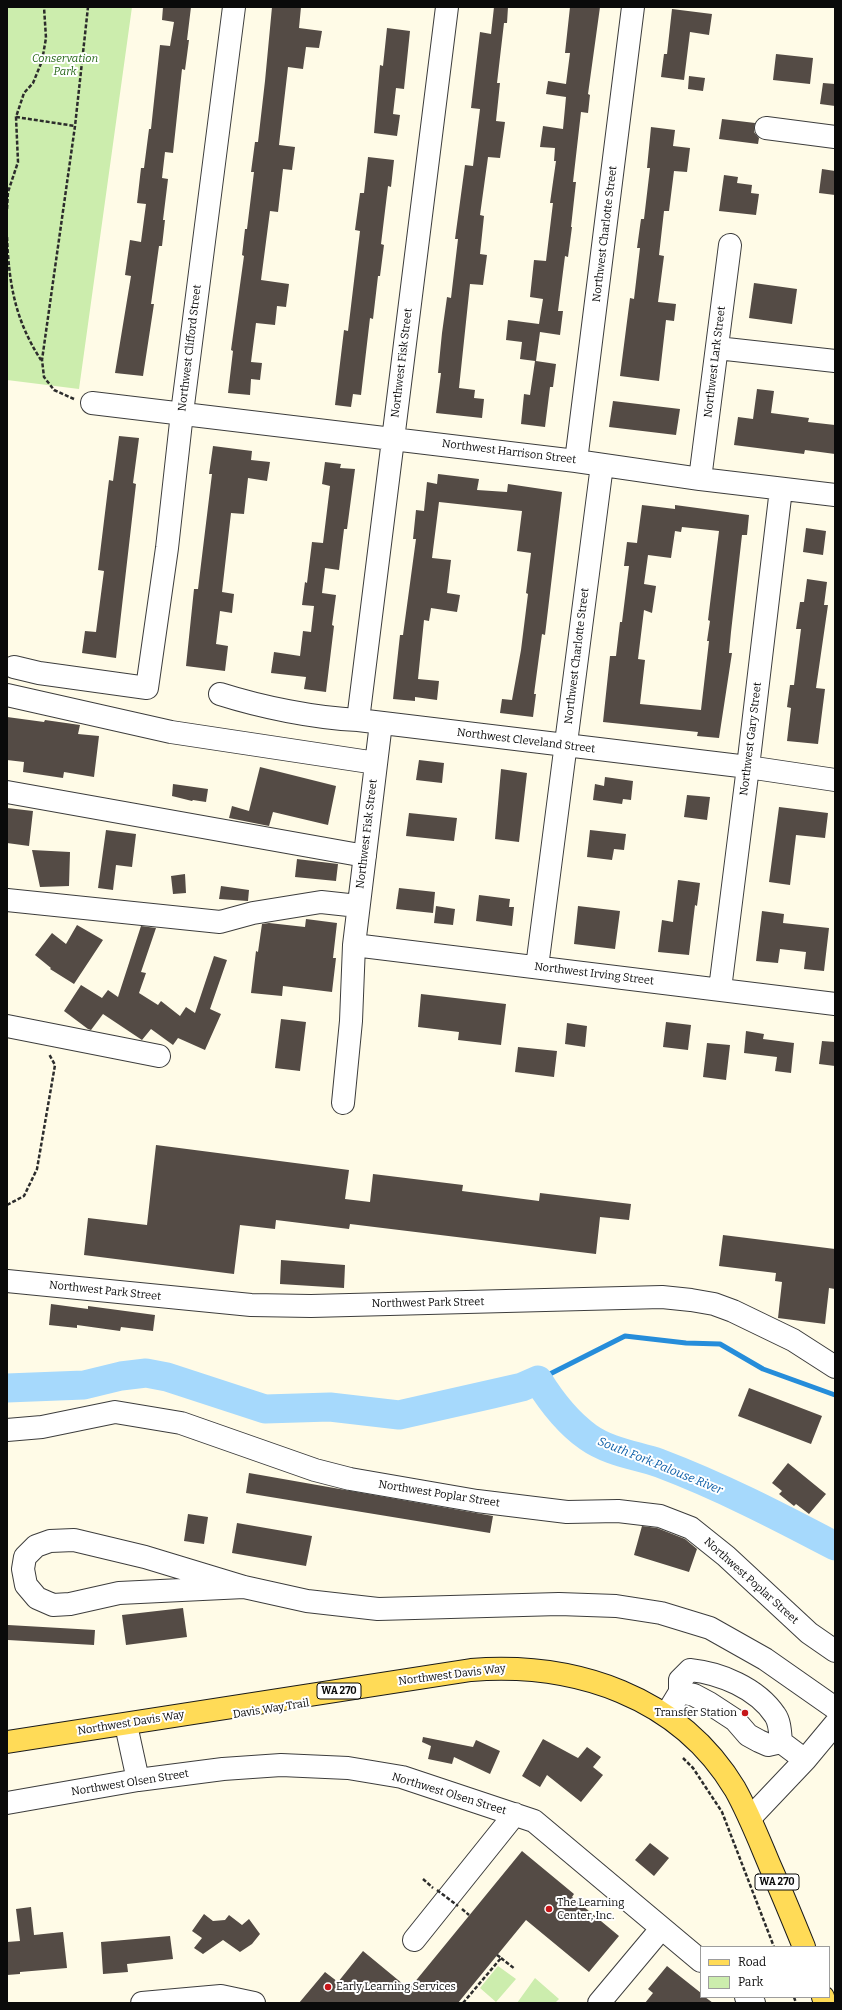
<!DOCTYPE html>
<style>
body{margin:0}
#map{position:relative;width:842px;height:2010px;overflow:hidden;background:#fffbe7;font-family:Bitter,serif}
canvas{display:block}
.frame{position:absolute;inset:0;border:8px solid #0a0a0a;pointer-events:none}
.legend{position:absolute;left:700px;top:1946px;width:130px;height:52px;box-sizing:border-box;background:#fff;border:1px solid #9d9d9d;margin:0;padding:5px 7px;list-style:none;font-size:12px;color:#0a0a0a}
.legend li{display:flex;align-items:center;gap:8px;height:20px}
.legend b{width:20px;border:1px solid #9d9d9d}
</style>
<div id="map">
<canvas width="842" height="2010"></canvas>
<div class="frame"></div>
<ul class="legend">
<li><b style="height:5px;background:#ffdb57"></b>Road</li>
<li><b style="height:11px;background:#ccedad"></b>Park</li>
</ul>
</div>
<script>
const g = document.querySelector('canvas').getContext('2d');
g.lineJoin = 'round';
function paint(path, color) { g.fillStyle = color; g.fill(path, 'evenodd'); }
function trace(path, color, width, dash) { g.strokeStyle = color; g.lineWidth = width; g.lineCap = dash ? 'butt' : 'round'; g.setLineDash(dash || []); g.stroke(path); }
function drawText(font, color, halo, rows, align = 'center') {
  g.font = font + ' Bitter,serif'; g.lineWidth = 4; g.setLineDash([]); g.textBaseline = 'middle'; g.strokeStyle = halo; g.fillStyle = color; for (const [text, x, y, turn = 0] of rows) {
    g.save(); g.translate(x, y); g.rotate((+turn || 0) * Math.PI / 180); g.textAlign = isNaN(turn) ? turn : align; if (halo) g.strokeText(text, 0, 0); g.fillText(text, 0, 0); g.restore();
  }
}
const green = new Path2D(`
 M7 7H132L79 389 7 380Z
 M498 1966 516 1979 496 2002 480 1988Z
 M535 1978 559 1999 555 2003H517Z`);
const stream = new Path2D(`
 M538 1380 625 1336 686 1343 720 1344 763 1369 835 1395`);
const river = new Path2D(`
 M7 1388 84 1385 121 1376 146 1373 167 1377 265 1409 330 1407 399 1415 492 1394 522 1387 538 1380C551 1401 567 1422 588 1437 609 1452 635 1455 659 1463 720 1486 778 1516 835 1546`);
const building = new Path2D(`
 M163 7H191L187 40H189L185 70 182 69 173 153 165 152 162 178 168 179 163 220H165L162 246H159L151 304H154L143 376 115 373 131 276 125 275 130 240 141 242 146 204 137 203 141 168H144L149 129H151L160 45 170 46 174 22 162 20Z
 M272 7H301L299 28 322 31 319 48 306 47 303 69 288 67 279 145 295 147 292 170 283 169 278 212 270 211 261 280 289 284 286 307 277 306 275 325 256 323 251 362 262 363 260 380 251 379 250 395 228 393 233 351 231 350 244 256 242 255 245 229H247L254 172H251L255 142H258L265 81Z
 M494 7H508L507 23H504L497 83H500L496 121 505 122 500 158 488 157 480 215 484 216 480 254 487 255 483 285 470 284 459 388 475 390 474 398 484 399 482 418 436 413 441 373H438L442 333 447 297 451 298 458 239H455L465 165 473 166 480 109 471 108 480 32 491 34Z
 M570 7H600L588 94 590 95 588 113 581 112 573 182H576L571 227H572L568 257 565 256 558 311H563L560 335 540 332 536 361 556 364 553 387H550L545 427 521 424 524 394 530 395 535 361 520 359 522 342 506 340 508 320 539 324 543 299 530 297 534 260 546 261 553 203H550L556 161H554L555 148 540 147 543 126 563 129 566 97 546 94 548 81 566 84 570 53H565Z
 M672 9 712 14 709 35 690 32 684 80 661 77 664 54H667Z
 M387 28 410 31 404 89 396 88 393 114 400 115 397 136 374 133 380 65 383 66Z
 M776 54 813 58 810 84 773 80Z
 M689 76 705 78 703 91 688 89Z
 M823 83 835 84V106L820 104Z
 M722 119 755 123 754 132 759 138 758 144 719 139Z
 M651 127 675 130 673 146 690 148 687 172 674 171 669 211H664L659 255 664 256 658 302 676 304 674 321 666 320 659 381 620 376 630 298 634 299 640 248H637L641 219H644L650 168H647Z
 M368 157 394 160 391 187 388 186 381 244 384 245 380 276H378L373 319 370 318 361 395 353 394 351 407 335 405 344 330 348 331 360 231 355 230 360 193H364Z
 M822 169 835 171V195L819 193Z
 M724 175 738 177 737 183 752 185 751 193 759 194 756 215 719 211Z
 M754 283 797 289 792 324 749 318Z
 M757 389 774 391 771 413 809 418 808 422 835 425V454L805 450 804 454 734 445 738 417 753 419Z
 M613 401 680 409 676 435 609 427Z
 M119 436 139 438 133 483 136 484 116 658 82 653 85 631 96 632 104 571 98 570 109 480 113 481Z
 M213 446 252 451 251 460 270 462 267 481 248 478 244 514 231 513 222 592 234 594 232 613 220 611 216 644 228 646 225 671 186 666 194 589H198L212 474H209Z
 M325 462 341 464 340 468 355 469 347 529H344L339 570 325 568 322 593 336 595 332 625 334 626 326 692 304 689 306 677 271 673 274 652 300 656 303 631 311 632 314 606 302 605 305 582 307 583 312 542 323 543 330 486 322 484Z
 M438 474 479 479 477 490 507 492 508 484 562 492 545 635 542 634 534 694H536L533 717 500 713 502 699 512 700 521 650 528 594 526 593 531 553 517 551 522 511 439 502 432 558 451 560 447 593 460 595 457 612 431 608 429 621 424 620 418 679 439 681 437 700 415 697V701L393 699 400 635H403L416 539H413L416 510 424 511 427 482 437 484Z
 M642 505 675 509V505L749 515 747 535H742L731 632 729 653H732L719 738 697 736 698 732 603 722 610 656H616L620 622H622L629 566H624L627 542 637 543ZM682 527 719 531 708 620 710 621 707 641H709L701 710 640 704 645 660 638 659 644 610 652 613 656 586 644 584 648 555 671 558 675 531 681 532Z
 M806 528 826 531 823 555 803 552Z
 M807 579 827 582 824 605H828L816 688 825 689 818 744 787 741 791 708 787 707 790 685H794L801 629H796L800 602H804Z
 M7 717 44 722 45 720 80 725 78 734 99 736 94 777 64 772 63 778 23 772 24 762 7 760Z
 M419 760 444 763 442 783 416 780Z
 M260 767 336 786 328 825 273 812 269 826 229 818 232 806 249 811Z
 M501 769 527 773 519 842 495 839Z
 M605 777 633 781 631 800 623 799 622 804 593 800 595 784 604 786Z
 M173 784 208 789 206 802 193 800 192 801 172 796Z
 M687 795 710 797 707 820 684 817Z
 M779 807 828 813 825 838 796 835 790 885 769 882Z
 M7 808 33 811 29 846 7 843Z
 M409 813 457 818 454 841 406 836Z
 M106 830 136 834 132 867 116 865 113 890 98 888Z
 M590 830 626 834 624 850 614 849 612 860 587 857Z
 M32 850 70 852 69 886 40 887Z
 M297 859 338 864 336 881 295 877Z
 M185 874 186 893 173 894 171 876Z
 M678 880 700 883 697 906 695 905 689 955 658 952 662 920 673 922Z
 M221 886 249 890 248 901 219 899Z
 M399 888 435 892 433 913 396 909Z
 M479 895 510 899 509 907H514L512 926 476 921Z
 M436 906 455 909 453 925 434 923Z
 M578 906 620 911 615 949 574 944Z
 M762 911 784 914 783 923 829 928 824 971 804 969 806 952 780 949 778 963 756 961Z
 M306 919 337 923 333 958H336L332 992 283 986 282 996 251 993 256 951 258 952 262 924 269 923 305 927Z
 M77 925 103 940 74 984 50 969 51 968 35 955 52 933 66 944Z
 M141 926 156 928 141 972 146 973 139 993 158 1005 161 1001 180 1016 186 1007 195 1013 214 956 227 960 210 1009 221 1014 205 1050 178 1038 173 1045 151 1029 142 1040 103 1014 91 1030 88 1029 64 1011 81 985 102 998 108 990 118 997Z
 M421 994 506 1004 501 1045 458 1040 459 1032 418 1027Z
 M281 1019 306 1022 300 1071 275 1068Z
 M666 1022 691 1025 688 1050 663 1047Z
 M567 1023 587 1026 585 1047 565 1044Z
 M746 1031 764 1034 763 1039 794 1043 791 1073 775 1071 777 1057 744 1053Z
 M822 1041 835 1042V1066L819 1064Z
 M707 1043 730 1045 726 1080 703 1077Z
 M518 1047 557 1051 554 1077 515 1072Z
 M156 1145 349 1170 345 1199 370 1202 373 1174 463 1185 462 1191 539 1201 540 1193 631 1204 629 1220 600 1217 596 1254 350 1224 349 1229 276 1220 275 1229 240 1225 234 1274 84 1255 88 1218 147 1225Z
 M723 1235 835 1249V1289L829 1288 825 1324 778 1318 782 1282 775 1281 776 1273 719 1266Z
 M281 1260 345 1265 344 1288 280 1284Z
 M51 1304 88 1309V1306L155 1315 153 1331 121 1327 120 1331 77 1325V1328L49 1325Z
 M749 1388 822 1416 811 1444 738 1416Z
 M788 1463 826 1494 809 1514 796 1504 794 1506 779 1494 782 1491 772 1483Z
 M249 1473 493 1516 490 1533 246 1493Z
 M188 1514 208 1517 204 1544 184 1541Z
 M237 1523 312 1536 306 1566 232 1553Z
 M642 1526 657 1528 685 1539 697 1549 689 1572 634 1555Z
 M183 1608 187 1637 126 1645 122 1615Z
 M8 1625 95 1630 94 1645 8 1640Z
 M423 1737 473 1747 476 1740 500 1751 490 1774 454 1757 452 1764 428 1759 431 1746 422 1742Z
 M543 1739 578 1758 587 1747 601 1757 593 1767 603 1775 581 1802 547 1775 540 1787 522 1776Z
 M650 1843 669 1858 654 1876 635 1860Z
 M522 1851 574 1894 572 1897 619 1936 589 1972 526 1920 458 2003H299L325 1972 338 1982 363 1951 409 1989Z
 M31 1907 34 1935 63 1932 67 1968 20 1972V1974L7 1975V1942L20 1941 16 1909Z
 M204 1914 213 1921 225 1920 229 1915 242 1925 249 1919 260 1934 252 1944 240 1952 223 1940 203 1954 194 1948 202 1938 192 1931Z
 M170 1936 173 1959 127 1964 128 1972 103 1974 101 1942Z
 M667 1966 701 1993V1997H705L713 2003H645L653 1993 648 1989Z`);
const path = new Path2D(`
 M16 117 75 126
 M7 209 8 192 18 162 16 117 24 93 33 83 42 61 46 38 44 7
 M7 237C9 284 15 320 41 360
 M74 399 54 390 44 377 42 360 75 126 88 7
 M7 1205 24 1196 37 1169 55 1065 49 1054
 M683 1758 693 1768 722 1812 774 1947
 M423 1879 433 1888
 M462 1909 469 1915
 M501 1958 515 1969
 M794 1997 796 2003
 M463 2003 501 1958 497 1955`);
const minor = new Path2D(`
 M766 128 835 137
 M717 348 835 361
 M92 403 576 461 700 479 835 495
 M576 461 633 7
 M700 479 730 245
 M14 667 39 673 147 688 167 548 182 413 234 7
 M220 694C261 707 314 718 358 720L748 767 835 780
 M7 695 171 732 376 763
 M358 720 447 7
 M7 792 365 856
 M7 900 220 922 253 913 321 902 358 906
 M354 945 835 1004
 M537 967 602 465
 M720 989 748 767 781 489
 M7 1026 159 1056
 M343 1103 351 1021 354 945 381 723
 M7 1281 251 1305 311 1306 662 1297 691 1300 714 1304 733 1311 793 1340 835 1367
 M7 1430 42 1427 115 1412 181 1423 315 1470 350 1479 477 1501 567 1512 618 1511 660 1516 691 1528 726 1556 809 1633 835 1651
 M244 1587 119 1593 70 1604 53 1605 37 1598 26 1585 23 1569 25 1557 36 1546 50 1541 74 1540 145 1557 244 1587 307 1601 378 1609 559 1604 616 1606 661 1613 710 1628 765 1659 835 1708
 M680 1692 694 1695 709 1703 735 1720 748 1735 759 1741 768 1745 781 1742
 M666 1715 680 1692V1680L690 1670C720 1673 757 1688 775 1715 780 1722 780 1732 781 1742L805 1760
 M126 1725 138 1780
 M7 1803 138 1780 223 1769 281 1765 348 1768 402 1777 534 1821 701 1961
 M750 1818 805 1760 835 1724
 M414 1940 515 1814
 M746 1997 754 2003
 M142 2003 221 1996 254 2003
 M599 2003 661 1929`);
const major = new Path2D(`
 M7 1742 471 1670C575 1662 679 1696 735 1789 749 1814 759 1840 770 1866 782 1893 793 1920 804 1947
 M823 1997 825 2003`);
const pathBridge = new Path2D(`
 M437 1890 458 1906`);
const markers = [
 [745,1713,4,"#c61619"],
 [549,1909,4,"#c61619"],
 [328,1987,4,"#c61619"]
];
const shields = [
 [339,1691,44],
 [777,1882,44]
];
const shieldNames = [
 ["WA 270",339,1691],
 ["WA 270",777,1882]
];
const parkNames = [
 ["Conservation",65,59],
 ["Park",65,72]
];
const streetNames = [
 ["Northwest Charlotte Street",605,234,-83],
 ["Northwest Clifford Street",190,348,-83],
 ["Northwest Lark Street",715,362,-83],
 ["Northwest Fisk Street",402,363,-83],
 ["Northwest Harrison Street",509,452,7],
 ["Northwest Charlotte Street",577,656,-83],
 ["Northwest Gary Street",751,739,-83],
 ["Northwest Cleveland Street",526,741,7],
 ["Northwest Fisk Street",367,834,-83],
 ["Northwest Irving Street",594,974,7],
 ["Northwest Park Street",105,1291,6],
 ["Northwest Park Street",428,1303,-1],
 ["Northwest Poplar Street",439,1494,9],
 ["Northwest Poplar Street",751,1581,42],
 ["Northwest Davis Way",452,1675,-7],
 ["Davis Way Trail",271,1709,-9],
 ["Northwest Davis Way",131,1723,-9],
 ["Northwest Olsen Street",130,1783,-9],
 ["Northwest Olsen Street",449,1794,17]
];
const poiNames = [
 ["Transfer Station",737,1713,"right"],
 ["The Learning",557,1903],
 ["Center, Inc.",557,1916],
 ["Early Learning Services",336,1987]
];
const waterNames = [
 ["South Fork Palouse River",660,1466,22]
];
paint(green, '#ccedad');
trace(stream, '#268dda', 5);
trace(river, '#a6d9fc', 29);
paint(building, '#544b45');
trace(minor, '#3d3d3d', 24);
trace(major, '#1b1b1b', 24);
trace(path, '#2c2c2c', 2.5, [4, 2]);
trace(minor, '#fff', 22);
trace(major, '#ffdb57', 22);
trace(pathBridge, '#2c2c2c', 2.5, [4, 2]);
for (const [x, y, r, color] of markers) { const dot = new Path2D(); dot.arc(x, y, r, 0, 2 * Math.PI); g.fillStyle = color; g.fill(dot); trace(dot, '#fff', 1.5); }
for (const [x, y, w] of shields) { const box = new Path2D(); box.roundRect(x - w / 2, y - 8, w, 16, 3); g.fillStyle = '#fff'; g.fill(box); trace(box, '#0a0a0a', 1); }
drawText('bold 10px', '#0a0a0a', null, shieldNames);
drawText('italic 11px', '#246616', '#fff', parkNames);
drawText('11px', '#0a0a0a', '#fff', streetNames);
drawText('11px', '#0a0a0a', '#fff', poiNames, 'left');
drawText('italic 12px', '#095ca6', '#fff', waterNames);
</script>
